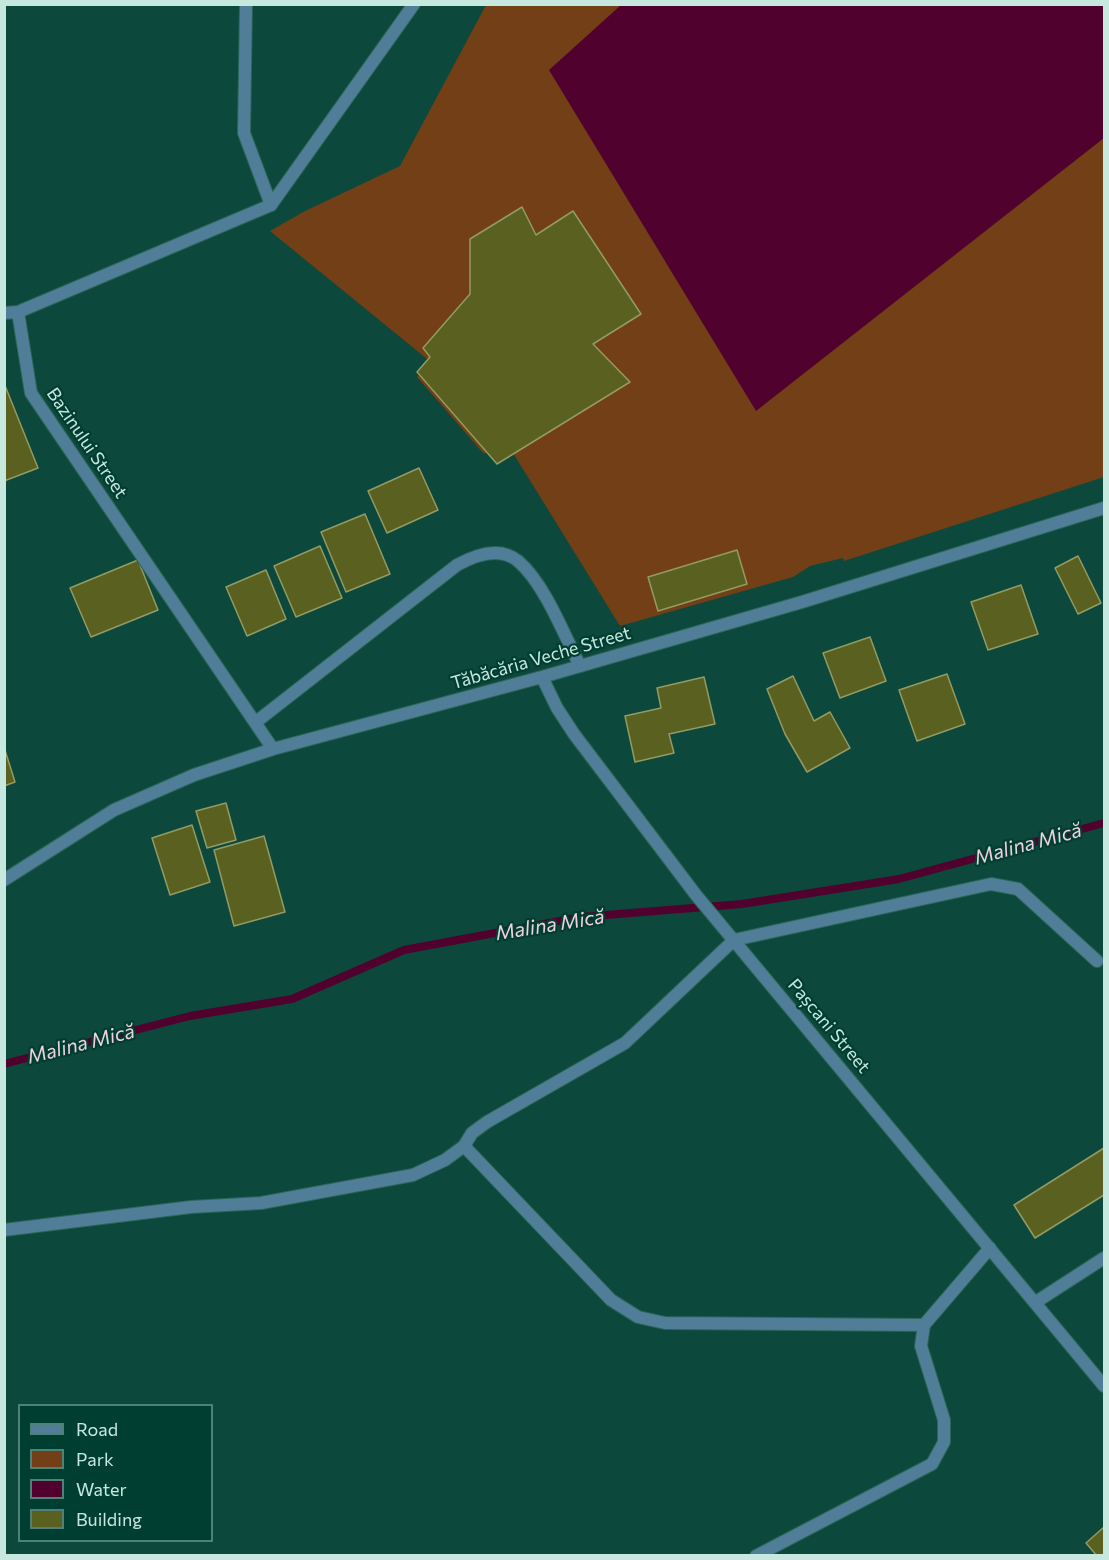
<!DOCTYPE html>
<meta charset="utf-8">
<style>
body{margin:0}
#map{position:relative;width:1109px;height:1560px;overflow:hidden;background:#0d483c;font-family:Commissioner,sans-serif}
canvas{display:block}
.frame{position:absolute;inset:0;border:6px solid #c6e8de;pointer-events:none}
.legend{position:absolute;left:18px;top:1404px;width:195px;height:138px;box-sizing:border-box;background:#003e32;border:2px solid #4f8277;margin:0;padding:8px 10px;list-style:none;font-size:18px;color:#c6e8de}
.legend li{display:flex;align-items:center;gap:12px;height:30px}
.legend b{width:30px;border:2px solid #4f8277}
</style>
<div id="map">
<canvas width="1109" height="1560"></canvas>
<div class="frame"></div>
<ul class="legend">
<li><b style="height:8px;background:#507e99"></b>Road</li>
<li><b style="height:16px;background:#733f16"></b>Park</li>
<li><b style="height:16px;background:#51012d"></b>Water</li>
<li><b style="height:16px;background:#596020"></b>Building</li>
</ul>
</div>
<script>
const g = document.querySelector('canvas').getContext('2d');
g.lineJoin = 'round';
function paint(path, color) { g.fillStyle = color; g.fill(path, 'evenodd'); }
function trace(path, color, width, dash) { g.strokeStyle = color; g.lineWidth = width; g.lineCap = dash ? 'butt' : 'round'; g.setLineDash(dash || []); g.stroke(path); }
function drawText(font, color, halo, rows, align = 'center') {
  g.font = font + ' Commissioner,sans-serif'; g.lineWidth = 4.5; g.setLineDash([]); g.textBaseline = 'middle'; g.strokeStyle = halo; g.fillStyle = color; for (const [text, x, y, turn = 0] of rows) {
    g.save(); g.translate(x, y); g.rotate((+turn || 0) * Math.PI / 180); g.textAlign = isNaN(turn) ? turn : align; if (halo) g.strokeText(text, 0, 0); g.fillText(text, 0, 0); g.restore();
  }
}
const green = new Path2D(`
 M486 5H1104V477L844 561 843 558 810 566 793 577 620 626 505 440 484 454 417 377 432 363 270 231 305 211 400 166Z`);
const water = new Path2D(`
 M621 5H1104V138L756 411 549 70Z`);
const stream = new Path2D(`
 M4 1064 190 1016 292 999 404 950 581 917 742 904 899 879 1104 823`);
const building = new Path2D(`
 M522 207 536 235 573 211 641 314 593 344 630 382 497 464 417 372 430 357 423 348 470 294V239Z
 M4 383 38 468 4 481Z
 M419 468 438 510 387 533 368 491Z
 M365 514 390 574 346 592 321 532Z
 M320 546 342 598 296 617 274 566Z
 M737 550 747 584 658 611 648 577Z
 M1078 556 1101 603 1078 614 1055 568Z
 M138 560 158 610 91 637 70 588Z
 M266 570 286 619 247 636 226 587Z
 M1021 585 1038 634 988 650 971 602Z
 M870 637 886 681 840 698 823 653Z
 M947 674 965 724 917 741 899 690Z
 M793 676 814 721 830 712 850 748 807 772 785 734 767 689Z
 M704 677 715 724 669 734 674 753 635 762 625 716 661 708 657 688Z
 M4 747 15 782 4 786Z
 M226 803 236 840 207 848 196 811Z
 M192 825 210 882 170 895 152 838Z
 M264 836 285 912 234 926 214 850Z
 M1104 1148V1195L1035 1238 1014 1205Z
 M1104 1527V1556H1097L1086 1543Z`);
const lane = new Path2D(`
 M271 205 414 4
 M256 722 457 565C475 555 500 546 518 561 545 584 564 635 580 666
 M464 1146 611 1300 638 1317 665 1323 924 1325
 M4 1230 191 1207 261 1203 413 1175 445 1160 464 1146 472 1133 487 1122 625 1043 734 940 991 884 1018 889 1097 961
 M756 1556 932 1464 944 1442V1420L921 1346 924 1325 990 1248`);
const street = new Path2D(`
 M18 312 31 393 273 749
 M4 313 18 312 271 205 244 133 246 4
 M542 677 557 708 574 734 696 895 1104 1386
 M4 880 114 810 194 775 273 749 542 677 802 602 1104 508
 M1036 1302 1104 1258`);
const streetNames = [
 ["Bazinului Street",87,443,56],
 ["Tăbăcăria Veche Street",541,658,-16],
 ["Pașcani Street",829,1026,50]
];
const waterNames = [
 ["Malina Mică",1028,844,-15],
 ["Malina Mică",550,925,-9],
 ["Malina Mică",81,1044,-14]
];
paint(green, '#733f16');
paint(water, '#51012d');
trace(stream, '#51012d', 8);
paint(building, '#596020');
trace(building, '#939b63', 1.5);
trace(lane, '#2e6559', 14);
trace(street, '#2e6559', 14);
trace(lane, '#507e99', 12);
trace(street, '#507e99', 12);
drawText('18px', '#c6e8de', '#003e32', streetNames);
drawText('italic 20px', '#efd2dc', '#003e32', waterNames);
</script>
